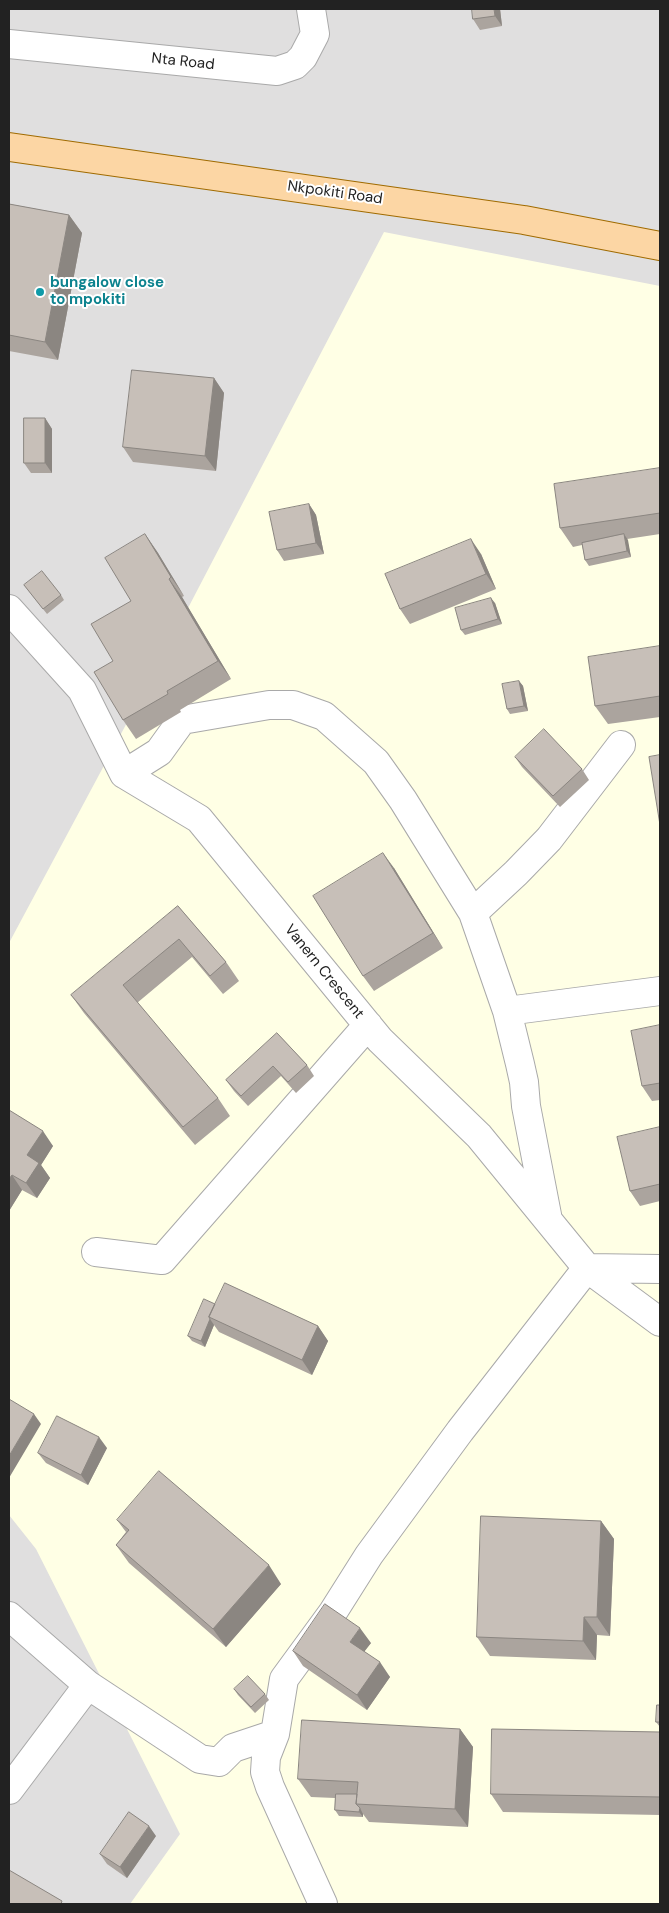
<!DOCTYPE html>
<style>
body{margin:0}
#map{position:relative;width:669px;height:1913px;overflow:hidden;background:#f2efe9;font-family:"DM Sans",sans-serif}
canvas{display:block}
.frame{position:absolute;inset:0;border:10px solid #222;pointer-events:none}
</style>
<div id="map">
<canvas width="669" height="1913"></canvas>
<div class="frame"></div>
</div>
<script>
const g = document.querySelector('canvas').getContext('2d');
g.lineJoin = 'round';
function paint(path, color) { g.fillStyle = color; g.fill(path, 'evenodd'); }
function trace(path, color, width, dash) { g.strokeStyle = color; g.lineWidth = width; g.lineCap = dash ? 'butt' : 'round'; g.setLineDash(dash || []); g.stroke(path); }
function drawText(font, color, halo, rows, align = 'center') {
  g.font = font + ' "DM Sans",sans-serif'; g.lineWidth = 4; g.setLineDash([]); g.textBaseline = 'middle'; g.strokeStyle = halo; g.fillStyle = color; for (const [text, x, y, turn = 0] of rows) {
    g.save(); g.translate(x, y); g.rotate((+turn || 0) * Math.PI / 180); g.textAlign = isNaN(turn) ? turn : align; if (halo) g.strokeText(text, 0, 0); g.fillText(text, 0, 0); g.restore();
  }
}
const residential = new Path2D(`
 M9 9H660V1904H9Z`);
const education = new Path2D(`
 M384 232 660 286V1904H130L180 1834 36 1549 9 1515V943L175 633Z`);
const minor = new Path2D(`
 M9 44 277 71 295 65 303 57 315 34 311 9
 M9 609 82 690 124 774 199 819 380 1040 479 1136 587 1268 660 1322
 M124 774 159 752 182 720 269 705H293L324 716 376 762 403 800 473 913 507 1011 520 1064 524 1082 526 1106 548 1220
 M473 913 516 873 549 839 621 745
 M507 1011 660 991
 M96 1252 162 1260 368 1025
 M9 1616 88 1685 200 1759 219 1762 233 1748 275 1734
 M9 1790 88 1685
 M323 1904 270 1787 265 1772 266 1757 275 1734 284 1679 333 1612 369 1555 460 1431 587 1268 660 1269`);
const major = new Path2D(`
 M9 147 524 220 660 246`);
const wall = new Path2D(`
 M500 9 502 26 480 30 473 19Z
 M9 204 69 215 82 233 58 360 9 351Z
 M214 378 224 393 216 471 133 462 123 447Z
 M45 418 52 429V473H31L24 463Z
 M660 468V534L627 539 631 557 589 566 585 560 582 545 573 547 560 528Z
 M309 504 316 515 324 554 284 561 277 550Z
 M145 534 158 553 184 596 182 597 231 679 180 710 181 712 136 739 123 720 113 661 131 601Z
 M481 554 496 589 410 624 400 609Z
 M24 585 61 595 64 600 47 614Z
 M495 603 502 624 465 635 461 630Z
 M660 646V717L608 724 595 706Z
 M519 681 523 686 528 711 510 714 507 709Z
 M515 757 582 769 589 780 560 807 522 767Z
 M394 868 443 948 374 991 363 976Z
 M178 906 226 962 239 981 223 994 192 957 137 1003 218 1098 230 1116 195 1145 84 1013 71 995Z
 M660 1025V1100L652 1101 642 1086Z
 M277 1033 307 1065 314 1076 296 1093 281 1076 248 1106 234 1091 226 1080Z
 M9 1110 53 1146 41 1165 50 1178 37 1198 22 1190 9 1211Z
 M660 1127V1201L640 1206 630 1191Z
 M215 1304 318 1326 328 1341 312 1375 219 1332 214 1325 205 1347 192 1341 188 1336Z
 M107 1448 88 1485 46 1463 38 1453Z
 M117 1520 281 1584 226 1647 129 1563 116 1545 126 1532Z
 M601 1521 614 1539 610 1636 597 1635 596 1660 490 1656 477 1637Z
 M371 1643 364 1651 390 1677 367 1710 303 1666 293 1651Z
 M234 1689 265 1694 269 1700 255 1713 238 1695Z
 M660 1705V1727L656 1722Z
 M460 1729 473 1747 468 1827 369 1822 363 1814V1817L339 1816 335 1810V1798L311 1797 298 1779Z
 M660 1732V1815L503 1812 491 1794Z
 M156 1836 127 1878 107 1864 100 1854Z`);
const shadedWall = new Path2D(`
 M494 9H500L502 26 495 16Z
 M69 215 82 233 58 360 45 342Z
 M214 378 224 393 216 471 205 456Z
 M45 418 52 429V473L45 463Z
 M309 504 316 515 324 554 316 543Z
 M145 534 158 553 184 596 171 577Z
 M624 534 628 540 631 557 627 551Z
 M471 539 481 554 496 589 486 574Z
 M169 579 182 597 231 679 218 661Z
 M491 598 495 603 502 624 498 619Z
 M519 681 523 686 528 711 524 706Z
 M383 853 394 868 443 948 433 933Z
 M43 1131 53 1146 41 1165 50 1178 37 1198 26 1183 27 1155Z
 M12 1175 22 1190 9 1211V1179Z
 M210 1319 214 1325 205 1347 201 1341Z
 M318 1326 328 1341 312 1375 302 1360Z
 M34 1414 41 1424 9 1478V1456Z
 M99 1437 107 1448 88 1485 81 1475Z
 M601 1521 614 1539 610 1636 597 1617Z
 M269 1565 281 1584 226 1647 213 1629Z
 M584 1617 597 1635 596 1660 583 1641Z
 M360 1628 371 1643 361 1656 350 1642Z
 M380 1662 390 1677 367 1710 357 1695Z
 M460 1729 473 1747 468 1827 455 1809Z
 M360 1808 363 1814V1817L359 1812Z
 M149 1826 156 1836 127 1878 120 1867Z`);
const building = new Path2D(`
 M472 9H494L495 16 473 19Z
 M9 204 69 215 45 342 9 335Z
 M132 370 214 378 205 456 123 447Z
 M24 418H45V463H24Z
 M660 468V513L560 528 554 484Z
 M309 504 316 543 277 550 269 512Z
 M145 534 171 577 169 579 218 661 167 691 168 694 123 720 94 672 113 661 91 624 131 601 105 558Z
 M624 534 627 551 585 560 582 543Z
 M471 539 486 574 400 609 385 574Z
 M42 571 61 595 43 609 24 585Z
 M491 598 498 619 461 630 455 608Z
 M660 646V696L595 706 588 657Z
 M519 681 524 706 507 709 502 684Z
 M544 729 582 769 553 796 515 757Z
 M660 755V825L649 757Z
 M383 853 433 933 363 976 313 896Z
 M178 906 226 962 210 976 179 939 123 985 218 1098 183 1127 71 995Z
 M660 1025V1083L642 1086 631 1031Z
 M277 1033 307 1065 288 1082 273 1066 241 1096 226 1080Z
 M9 1110 43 1131 27 1155 39 1163 26 1183 12 1175 9 1179Z
 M660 1127V1184L630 1191 617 1137Z
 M225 1283 318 1326 302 1360 209 1317Z
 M204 1299 215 1304 209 1317 210 1319 201 1341 188 1336Z
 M9 1399 34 1414 9 1456Z
 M57 1416 99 1437 81 1475 38 1453Z
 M159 1471 269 1565 213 1629 116 1545 129 1530 117 1520Z
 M481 1516 601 1521 597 1617H584L583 1641 477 1637Z
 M325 1604 360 1628 350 1642 380 1662 357 1695 293 1651Z
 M248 1676 265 1694 251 1707 234 1689Z
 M657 1705H660V1722H656Z
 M302 1720 460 1729 455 1809 356 1804 358 1782 298 1779Z
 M492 1729 660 1732V1797L491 1794Z
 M336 1794H357L356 1804 360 1808 359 1812 335 1810Z
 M129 1812 149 1826 120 1867 100 1854Z
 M9 1870 62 1901 61 1904H9Z`);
const markers = [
 [40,292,5,"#0f9aa8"]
];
const streetNames = [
 ["Nta Road",183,62,6],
 ["Nkpokiti Road",335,193,8],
 ["Vanern Crescent",324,972,51]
];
const cultureNames = [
 ["bungalow close",50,283],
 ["to mpokiti",50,300]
];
paint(residential, '#e0dfdf');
paint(education, '#ffffe5');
trace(minor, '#a9a9a9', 30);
trace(major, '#a06b00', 30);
trace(minor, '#fff', 28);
trace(major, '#fcd6a4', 28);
paint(wall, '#aba49e');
paint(shadedWall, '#8b8681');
paint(building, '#c7bfb8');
trace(building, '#8b8681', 1);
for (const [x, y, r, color] of markers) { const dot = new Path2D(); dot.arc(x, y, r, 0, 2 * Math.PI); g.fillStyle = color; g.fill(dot); trace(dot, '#fff', 2); }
drawText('15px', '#222', '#fff', streetNames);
drawText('bold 15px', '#0d838f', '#fff', cultureNames, 'left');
</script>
